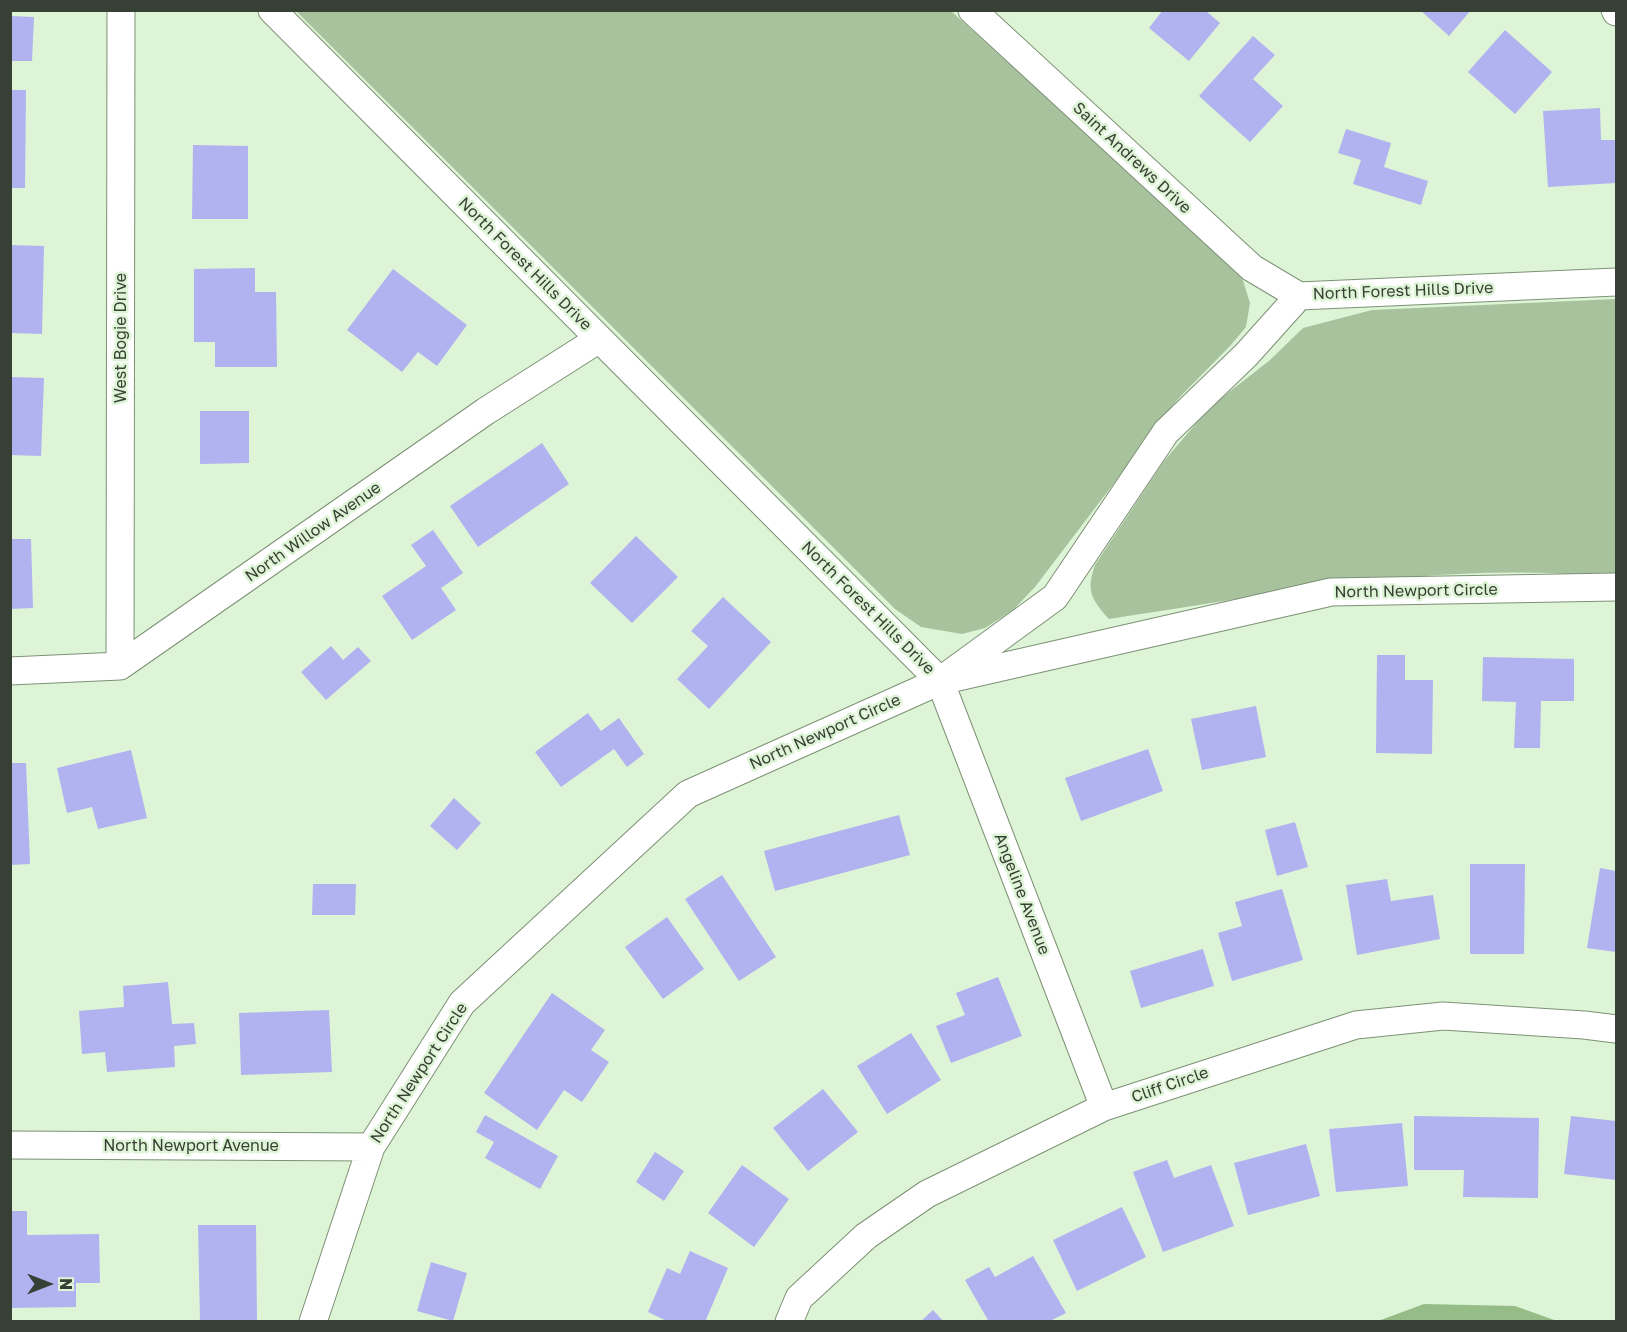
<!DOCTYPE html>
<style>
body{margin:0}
#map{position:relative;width:1627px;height:1332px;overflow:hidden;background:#def4d6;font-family:"Golos Text",sans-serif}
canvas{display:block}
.frame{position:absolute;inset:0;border:12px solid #374034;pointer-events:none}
.north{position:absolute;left:18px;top:1254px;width:60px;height:60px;-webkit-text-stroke:4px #def4d6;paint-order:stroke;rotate:90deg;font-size:16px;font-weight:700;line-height:24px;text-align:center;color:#374034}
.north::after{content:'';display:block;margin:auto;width:21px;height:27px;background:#374034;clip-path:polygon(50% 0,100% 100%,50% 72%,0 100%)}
</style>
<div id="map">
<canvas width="1627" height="1332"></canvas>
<div class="frame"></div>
<div class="north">N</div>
</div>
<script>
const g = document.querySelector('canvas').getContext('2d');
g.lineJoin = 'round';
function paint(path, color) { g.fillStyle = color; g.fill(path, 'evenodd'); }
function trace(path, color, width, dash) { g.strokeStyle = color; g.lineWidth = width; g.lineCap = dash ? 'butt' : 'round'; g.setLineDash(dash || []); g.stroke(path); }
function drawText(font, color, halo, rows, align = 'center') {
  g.font = font + ' "Golos Text",sans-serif'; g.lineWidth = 5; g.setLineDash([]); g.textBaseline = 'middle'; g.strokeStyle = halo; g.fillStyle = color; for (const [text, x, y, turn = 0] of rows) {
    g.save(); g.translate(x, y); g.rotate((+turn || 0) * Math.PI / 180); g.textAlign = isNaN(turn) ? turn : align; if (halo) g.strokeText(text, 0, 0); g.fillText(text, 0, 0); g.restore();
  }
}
const green = new Path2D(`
 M296 11H951L1241 274 1250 303 1246 327 1230 346 1178 399 1035 587 1013 610 985 628 962 634 921 627 895 609Z
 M1616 299V578C1447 559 1276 594 1109 619 1091 599 1086 591 1095 565L1164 461 1210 407 1270 360 1303 328 1372 310Z`);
const water = new Path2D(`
 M1424 1304 1515 1306 1557 1321H1378Z`);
const building = new Path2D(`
 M1163 10H1205L1220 23 1189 61 1149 28Z
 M1420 10H1471L1449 36Z
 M10 16 34 17 32 61H10Z
 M1505 30 1552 72 1515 114 1468 72Z
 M1253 36 1275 55 1253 79 1283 106 1250 142 1199 96Z
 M10 90H26L25 188H10Z
 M1600 108 1601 140H1616V183L1548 187 1543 111Z
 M1346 129 1391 143 1384 167 1428 181 1421 205 1353 184 1361 160 1338 153Z
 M193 145 248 146V219H192Z
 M10 245 44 246 42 334 10 333Z
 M255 268V292H276L277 367H215V342H194V269Z
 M393 269 467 325 437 366 418 352 402 372 347 330Z
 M10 377 44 378 41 456 10 455Z
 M200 411H249V463L200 464Z
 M542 443 569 484 478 547 450 506Z
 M433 530 463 573 441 588 456 610 412 640 382 596 426 566 411 545Z
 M636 536 678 577 632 623 590 583Z
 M10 539H31L33 608 10 609Z
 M723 597 771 642 709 709 677 679 708 646 691 631Z
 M331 646 343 660 358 647 371 661 326 700 301 672Z
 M1377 655H1405V680H1433L1432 754 1376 753Z
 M1483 657 1574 659V701H1541L1540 748H1514L1516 702 1482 701Z
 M1256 706 1266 757 1202 770 1191 719Z
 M588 713 601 731 619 718 644 754 627 767 614 749 561 787 535 752Z
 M1148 749 1163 791 1081 821 1065 778Z
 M131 750 147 818 98 829 92 807 67 813 57 768Z
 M10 763H26L30 864 10 865Z
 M454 798 481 823 457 850 430 826Z
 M899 815 910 855 775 891 764 851Z
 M1295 822 1308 867 1277 876 1265 830Z
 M1470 864H1525L1524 954H1470Z
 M1600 868 1616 871V952L1587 948Z
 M722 875 776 957 739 981 685 899Z
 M1387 879 1391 901 1433 895 1440 939 1357 955 1346 885Z
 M313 884H356L355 915H312Z
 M1282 889 1303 960 1232 981 1218 933 1242 926 1235 902Z
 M667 917 704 969 663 999 625 947Z
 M1203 949 1214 986 1141 1008 1130 971Z
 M998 977 1022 1036 951 1063 936 1026 965 1015 956 993Z
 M168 982 172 1024 194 1023 196 1044 174 1046 175 1067 107 1072 105 1052 82 1054 79 1011 124 1007 123 986Z
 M552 993 605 1030 591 1050 609 1062 582 1102 564 1090 537 1130 484 1093Z
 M329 1010 332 1072 241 1075 239 1013Z
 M911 1033 941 1080 887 1114 857 1066Z
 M823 1089 858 1132 808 1171 773 1128Z
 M485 1115 558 1156 540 1189 485 1158 494 1142 476 1132Z
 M1414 1116 1539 1118 1538 1198 1463 1197 1464 1170H1414Z
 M1571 1116 1616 1121V1180L1564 1174Z
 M1402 1123 1408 1186 1336 1192 1329 1129Z
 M1306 1144 1320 1196 1248 1215 1234 1163Z
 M655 1152 684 1171 664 1201 636 1182Z
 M1167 1160 1174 1178 1211 1165 1234 1226 1163 1252 1133 1172Z
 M742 1165 789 1199 754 1247 708 1213Z
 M1122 1207 1146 1257 1077 1291 1053 1240Z
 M10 1211H27V1235L99 1234 100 1283H76V1307L10 1308Z
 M198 1225H256L257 1320 200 1321Z
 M690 1251 728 1268 705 1322H669L648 1312 667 1268 680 1274Z
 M1033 1256 1066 1313 1048 1322H989L965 1280 989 1267 995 1277Z
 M431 1262 467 1273 453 1321 417 1311Z
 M933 1310 944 1322H920Z`);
const minor = new Path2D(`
 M272 10 940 681 1104 1107
 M972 10 1252 268 1299 296
 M1615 10 1616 12
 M120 666 121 10
 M10 671 120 666 486 411 599 339
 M948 675 1055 597 1166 432 1246 355 1299 296 1616 282
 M10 1145 371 1147
 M313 1322 371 1147 462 1003 688 794 940 681 1331 592 1616 587
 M789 1322 799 1298 866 1236 927 1194 1104 1107 1356 1025 1443 1016 1584 1025 1616 1029`);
const streetNames = [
 ["Saint Andrews Drive",1132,158,43],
 ["North Forest Hills Drive",525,264,45],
 ["North Forest Hills Drive",1403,291,-2],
 ["West Bogie Drive",121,338,-90],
 ["North Willow Avenue",313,532,-35],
 ["North Newport Circle",1416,591,-1],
 ["North Forest Hills Drive",868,608,45],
 ["North Newport Circle",825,732,-24],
 ["Angeline Avenue",1022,894,69],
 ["North Newport Circle",419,1073,-57],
 ["Cliff Circle",1170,1085,-19],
 ["North Newport Avenue",191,1146]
];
paint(green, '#a8c29e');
paint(water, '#96bd87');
paint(building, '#b0b3f0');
trace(minor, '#7d9176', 29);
trace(minor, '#fff', 27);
drawText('16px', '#374034', '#def4d6', streetNames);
</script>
